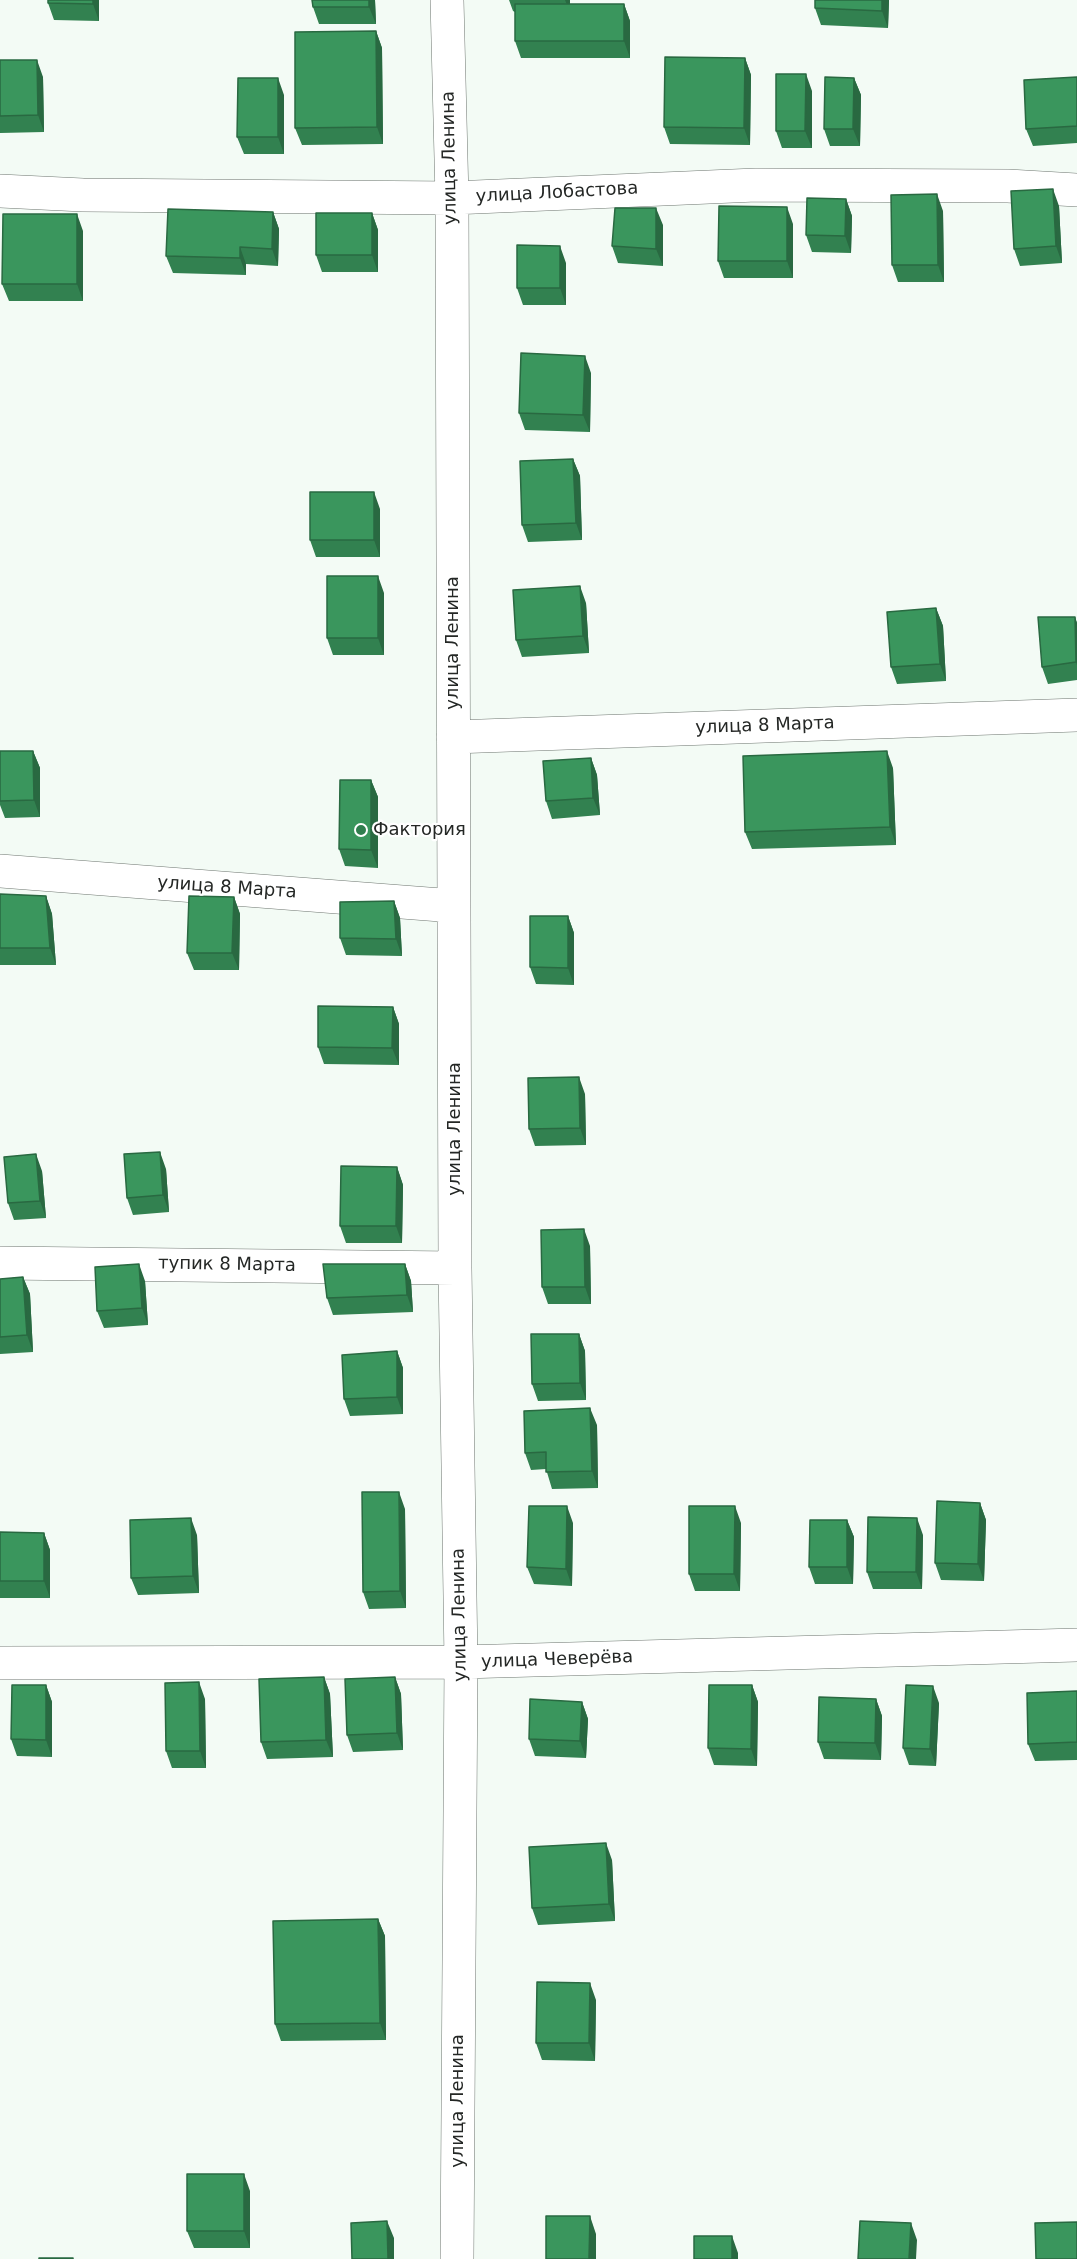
<!DOCTYPE html>
<meta charset="utf-8">
<style>
body{margin:0}
canvas{display:block;background:#f3fbf5}
</style>
<canvas width="1077" height="2259"></canvas>
<script>
const g = document.querySelector('canvas').getContext('2d');
g.lineJoin = 'round';
function trace(path, color, width, dash) { g.strokeStyle = color; g.lineWidth = width; g.lineCap = dash ? 'butt' : 'round'; g.setLineDash(dash || []); g.stroke(path); }
function paint(path, color) { g.fillStyle = color; g.fill(path, 'evenodd'); }
function drawText(font, color, halo, rows, align = 'center') {
  g.font = font + ' "DejaVu Sans",sans-serif'; g.lineWidth = 4.5; g.setLineDash([]); g.textBaseline = 'middle'; g.strokeStyle = halo; g.fillStyle = color; for (const [text, x, y, turn = 0] of rows) {
    g.save(); g.translate(x, y); g.rotate((+turn || 0) * Math.PI / 180); g.textAlign = isNaN(turn) ? turn : align; if (halo) g.strokeText(text, 0, 0); g.fillText(text, 0, 0); g.restore();
  }
}
const minor = new Path2D(`
 M447 0 452 198 455 1268 461 1662 457 2259
 M0 191 83 195 452 198 756 185 1008 186 1077 190
 M453 737 1077 715
 M0 871 454 906
 M0 1263 455 1268
 M0 1663 461 1662 1077 1645`);
const wall = new Path2D(`
 M99 0V21L54 20 48 3Z
 M312 0H375L376 24H319L313 7Z
 M509 0H570V4H624L630 21V58H521L515 41V12L513 11Z
 M815 0H889L888 28 821 25 815 8Z
 M376 31 382 48 383 144 302 145 295 128Z
 M745 58 751 75 750 145 670 144 664 127Z
 M0 60 43 77 44 132 0 133Z
 M1077 77V143L1033 146 1026 129Z
 M854 78 861 95 860 146H830L824 129Z
 M812 91V148H782L776 131Z
 M284 95V154H244L237 137Z
 M846 199 852 216 851 253 812 252 806 235Z
 M1059 206 1062 263 1020 266 1014 249Z
 M943 211 944 282H898L892 265Z
 M273 212 279 229 278 266 246 264V275L173 273 166 256Z
 M372 213 378 230V272H322L316 255Z
 M793 224V278H724L718 261Z
 M663 225V266L618 263 612 246Z
 M83 231V301H9L2 284Z
 M566 263V305H523L517 288Z
 M591 373 590 432 525 430 519 413Z
 M573 459 580 476 582 540 528 542 522 525Z
 M380 509V557H316L310 540Z
 M384 593V655H333L327 638Z
 M586 603 589 653 522 657 516 640Z
 M936 608 943 626 946 681 897 684 891 667Z
 M1075 617 1077 623V680L1048 684 1042 667Z
 M0 751H33L40 768V817L5 818 0 805Z
 M591 758 597 775 600 815 552 819 546 801Z
 M893 768 896 845 752 849 745 832Z
 M371 780 378 797V868L345 866 339 849Z
 M0 894 46 896 52 914 56 965H0Z
 M234 897 240 914 239 970H194L187 953Z
 M394 901 400 918 402 956 346 955 340 938Z
 M568 916 574 933V985L536 984 530 967Z
 M393 1007 399 1024V1065L324 1064 318 1047Z
 M585 1094 586 1145 535 1146 529 1129Z
 M397 1167 403 1185 402 1243H346L340 1226Z
 M166 1169 169 1212 133 1215 127 1198Z
 M42 1171 46 1218 14 1220 8 1203Z
 M590 1246 591 1304H548L542 1287Z
 M405 1264 411 1281 413 1312 333 1315 327 1298Z
 M23 1277 30 1294 33 1352 0 1354V1279Z
 M145 1281 148 1325 104 1328 97 1311Z
 M579 1334 585 1351 586 1400 538 1401 532 1384Z
 M397 1351 403 1368V1414L350 1416 344 1399Z
 M597 1425 598 1488 552 1489 546 1469 531 1470 525 1453Z
 M980 1503 986 1520 984 1581 941 1580 935 1563Z
 M405 1509 406 1608 369 1609 363 1592Z
 M847 1520 854 1537 853 1584H815L809 1567Z
 M573 1523 572 1586 534 1584 527 1567Z
 M741 1523 740 1591H695L689 1574Z
 M0 1532 44 1533 50 1550V1598H0Z
 M197 1535 199 1593 138 1595 131 1578Z
 M923 1535 922 1589H873L867 1572Z
 M324 1677 330 1694 333 1757 267 1759 261 1742Z
 M395 1677 401 1694 403 1750 353 1752 347 1735Z
 M46 1685 52 1702V1757L17 1756 11 1739Z
 M752 1685 758 1702 757 1766 714 1765 708 1748Z
 M1077 1691V1760L1035 1761 1028 1744Z
 M205 1699 206 1768H172L166 1751Z
 M876 1699 882 1716 881 1760 824 1759 818 1742Z
 M582 1702 588 1719 586 1758 535 1756 529 1739Z
 M939 1703 936 1766 909 1765 903 1748Z
 M612 1860 615 1921 538 1925 532 1908Z
 M378 1919 385 1936 386 2040 281 2041 275 2024Z
 M596 2000 595 2061 542 2060 536 2043Z
 M250 2191V2248H194L187 2231Z`);
const shadedWall = new Path2D(`
 M93 0H99V21L93 4Z
 M369 0H375L376 24 369 7Z
 M565 0H570V12Z
 M882 0H889L888 28 882 11Z
 M624 4 630 21V58L624 41Z
 M376 31 382 48 383 144 377 127Z
 M745 58 751 75 750 145 744 128Z
 M37 60 43 77 44 132 38 115Z
 M806 74 812 91V148L805 131Z
 M278 78 284 95V154L278 137Z
 M854 78 861 95 860 146 853 129Z
 M1053 189 1059 206 1062 263 1056 246Z
 M937 194 943 211 944 282 938 265Z
 M846 199 852 216 851 253 845 236Z
 M787 207 793 224V278L787 261Z
 M656 208 663 225V266L656 249Z
 M273 212 279 229 278 266 272 249Z
 M372 213 378 230V272L372 255Z
 M77 214 83 231V301L77 284Z
 M560 246 566 263V305L560 288Z
 M240 247 246 264V275L240 258Z
 M585 356 591 373 590 432 583 415Z
 M573 459 580 476 582 540 576 523Z
 M374 492 380 509V557L374 540Z
 M378 576 384 593V655L378 638Z
 M580 586 586 603 589 653 583 636Z
 M936 608 943 626 946 681 940 664Z
 M1075 617 1077 623V665L1076 662Z
 M33 751 40 768V817L34 800Z
 M887 751 893 768 896 845 890 827Z
 M591 758 597 775 600 815 593 798Z
 M371 780 378 797V868L371 850Z
 M46 896 52 914 56 965 50 948Z
 M234 897 240 914 239 970 232 953Z
 M394 901 400 918 402 956 396 939Z
 M568 916 574 933V985L568 968Z
 M393 1007 399 1024V1065L392 1048Z
 M579 1077 585 1094 586 1145 580 1128Z
 M160 1152 166 1169 169 1212 163 1195Z
 M36 1154 42 1171 46 1218 40 1201Z
 M397 1167 403 1185 402 1243 396 1226Z
 M584 1229 590 1246 591 1304 585 1287Z
 M139 1264 145 1281 148 1325 142 1308Z
 M405 1264 411 1281 413 1312 407 1295Z
 M23 1277 30 1294 33 1352 27 1335Z
 M579 1334 585 1351 586 1400 580 1383Z
 M397 1351 403 1368V1414L397 1397Z
 M590 1408 597 1425 598 1488 592 1471Z
 M399 1492 405 1509 406 1608 400 1591Z
 M980 1503 986 1520 984 1581 978 1564Z
 M567 1506 573 1523 572 1586 566 1569Z
 M735 1506 741 1523 740 1591 734 1574Z
 M191 1518 197 1535 199 1593 193 1576Z
 M917 1518 923 1535 922 1589 916 1572Z
 M847 1520 854 1537 853 1584 847 1567Z
 M44 1533 50 1550V1598L44 1581Z
 M324 1677 330 1694 333 1757 326 1740Z
 M395 1677 401 1694 403 1750 397 1733Z
 M199 1682 205 1699 206 1768 200 1751Z
 M46 1685 52 1702V1757L46 1740Z
 M752 1685 758 1702 757 1766 751 1749Z
 M933 1686 939 1703 936 1766 930 1749Z
 M876 1699 882 1716 881 1760 875 1743Z
 M582 1702 588 1719 586 1758 580 1741Z
 M606 1843 612 1860 615 1921 609 1904Z
 M378 1919 385 1936 386 2040 380 2023Z
 M590 1983 596 2000 595 2061 589 2043Z
 M244 2174 250 2191V2248L244 2231Z
 M590 2216 596 2234V2259H589Z
 M387 2221 394 2238V2259H388Z
 M911 2223 917 2240 916 2259H909Z
 M732 2236 738 2253V2259H732Z`);
const building = new Path2D(`
 M48 0H93V4L48 3Z
 M312 0H369V7H313Z
 M815 0H882V11L815 8Z
 M515 4H624V41H515Z
 M376 31 377 127 295 128V32Z
 M665 57 745 58 744 128 664 127Z
 M0 60H37L38 115 0 116Z
 M776 74H806L805 131H776Z
 M825 77 854 78 853 129H824Z
 M1077 77V126L1026 129 1024 80Z
 M238 78H278V137H237Z
 M1053 189 1056 246 1014 249 1011 191Z
 M937 194 938 265H892L891 195Z
 M807 198 846 199 845 236 806 235Z
 M719 206 787 207V261H718Z
 M615 208H656V249L612 246Z
 M168 209 273 212 272 249 240 247V258L166 256Z
 M316 213H372V255H316Z
 M3 214H77V284H2Z
 M517 245 560 246V288H517Z
 M521 353 585 356 583 415 519 413Z
 M573 459 576 523 522 525 520 461Z
 M310 492H374V540H310Z
 M327 576H378V638H327Z
 M580 586 583 636 516 640 513 590Z
 M936 608 940 664 891 667 887 612Z
 M1038 617H1075L1076 662 1042 667Z
 M0 751H33L34 800 0 801Z
 M887 751 890 827 745 832 743 756Z
 M591 758 593 798 546 801 543 761Z
 M340 780H371V850L339 849Z
 M0 894 46 896 50 948H0Z
 M189 896 234 897 232 953H187Z
 M394 901 396 939 340 938V902Z
 M530 916H568V968L530 967Z
 M318 1006 393 1007 392 1048 318 1047Z
 M579 1077 580 1128 529 1129 528 1078Z
 M160 1152 163 1195 127 1198 124 1154Z
 M36 1154 40 1201 8 1203 4 1157Z
 M341 1166 397 1167 396 1226H340Z
 M584 1229 585 1287H542L541 1230Z
 M139 1264 142 1308 97 1311 95 1267Z
 M323 1264H405L407 1295 327 1298Z
 M23 1277 27 1335 0 1337V1279Z
 M531 1334H579L580 1383 532 1384Z
 M397 1351V1397L344 1399 342 1355Z
 M590 1408 592 1471 546 1472V1452L525 1453 524 1411Z
 M362 1492H399L400 1591 363 1592Z
 M937 1501 980 1503 978 1564 935 1563Z
 M529 1506H567L566 1569 527 1567Z
 M689 1506H735L734 1574H689Z
 M868 1517 917 1518 916 1572H867Z
 M191 1518 193 1576 131 1578 130 1520Z
 M810 1520H847V1567H809Z
 M0 1532 44 1533V1581H0Z
 M324 1677 326 1740 261 1742 259 1679Z
 M395 1677 397 1733 347 1735 345 1679Z
 M199 1682 200 1751H166L165 1683Z
 M12 1685H46V1740L11 1739Z
 M709 1685H752L751 1749 708 1748Z
 M906 1685 933 1686 930 1749 903 1748Z
 M1077 1691V1742L1028 1744 1027 1693Z
 M819 1697 876 1699 875 1743 818 1742Z
 M530 1699 582 1702 580 1741 529 1739Z
 M606 1843 609 1904 532 1908 529 1847Z
 M378 1919 380 2023 275 2024 273 1921Z
 M537 1982 590 1983 589 2043H536Z
 M187 2174H244V2231H187Z
 M546 2216H590L589 2259H546Z
 M387 2221 388 2259H352L351 2223Z
 M860 2221 911 2223 909 2259H858Z
 M1077 2222V2259H1036L1035 2223Z
 M694 2236H732V2259H694Z
 M39 2258H73V2259H39Z`);
const markers = [
 [361,830,6,"#307e4e"]
];
const streetNames = [
 ["улица Ленина",450,158,-91],
 ["улица Лобастова",557,193,-3],
 ["улица Ленина",453,643,-90],
 ["улица 8 Марта",765,726,-2],
 ["улица 8 Марта",227,888,4],
 ["улица Ленина",455,1129,-90],
 ["тупик 8 Марта",227,1265,1],
 ["улица Ленина",460,1615,-91],
 ["улица Чеверёва",557,1660,-2],
 ["улица Ленина",458,2101,-90]
];
const poiNames = [
 ["Фактория",373,830]
];
trace(minor, '#6f7771', 34);
trace(minor, '#fff', 33);
paint(wall, '#328150');
paint(shadedWall, '#296941');
paint(building, '#3a965d');
trace(building, '#296941', 1.5);
for (const [x, y, r, color] of markers) { const dot = new Path2D(); dot.arc(x, y, r, 0, 2 * Math.PI); g.fillStyle = color; g.fill(dot); trace(dot, '#fff', 2); }
drawText('18px', '#242725', '#fff', streetNames);
drawText('18px', '#242725', '#fff', poiNames, 'left');
</script>
